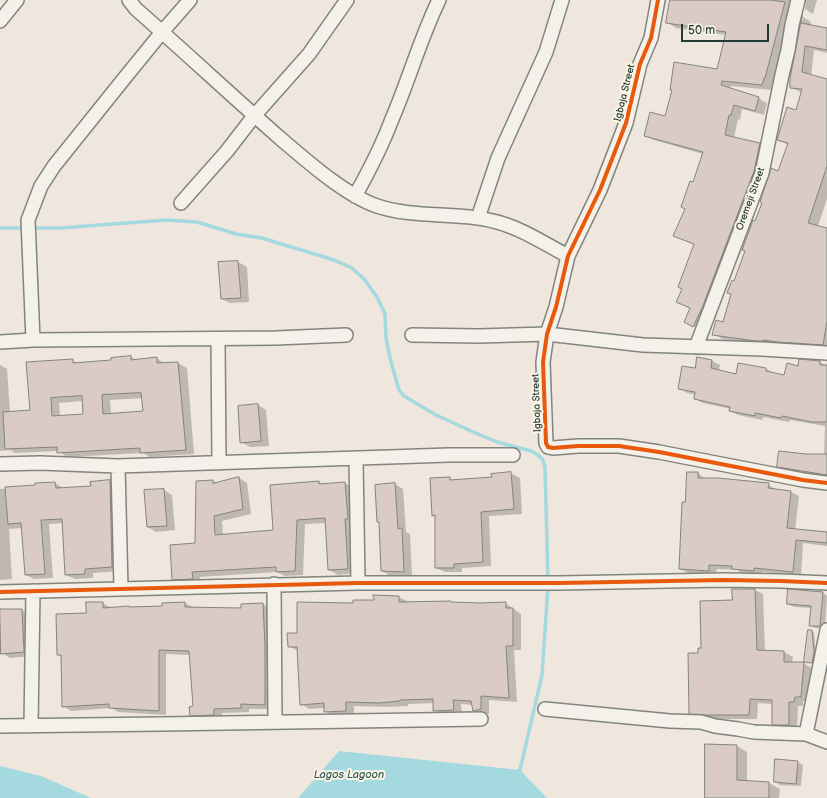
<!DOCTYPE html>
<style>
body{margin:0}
#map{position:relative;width:827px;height:798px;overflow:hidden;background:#efe6de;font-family:"Balsamiq Sans",sans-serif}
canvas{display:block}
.scale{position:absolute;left:681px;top:24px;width:88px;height:18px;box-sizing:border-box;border:2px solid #1f3d34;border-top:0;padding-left:5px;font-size:12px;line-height:14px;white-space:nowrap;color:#1f3d34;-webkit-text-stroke:3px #fcf5e5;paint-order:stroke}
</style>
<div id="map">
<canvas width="827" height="798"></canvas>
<div class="scale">50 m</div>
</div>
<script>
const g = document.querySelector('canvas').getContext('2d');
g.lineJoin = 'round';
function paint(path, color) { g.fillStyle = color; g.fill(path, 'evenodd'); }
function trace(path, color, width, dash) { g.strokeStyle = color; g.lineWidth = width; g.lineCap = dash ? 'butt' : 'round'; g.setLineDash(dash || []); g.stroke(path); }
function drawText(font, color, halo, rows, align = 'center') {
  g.font = font + ' "Balsamiq Sans",sans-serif'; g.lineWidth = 4; g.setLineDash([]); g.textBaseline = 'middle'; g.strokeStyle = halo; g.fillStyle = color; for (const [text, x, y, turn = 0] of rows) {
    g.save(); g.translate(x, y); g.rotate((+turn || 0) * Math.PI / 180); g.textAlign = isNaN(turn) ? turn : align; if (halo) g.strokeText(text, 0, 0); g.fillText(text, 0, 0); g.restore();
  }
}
const water = new Path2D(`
 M339 751 520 770 547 798H298Z
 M0 766 41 776 91 798H0Z`);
const shadow = new Path2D(`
 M671 0H802L774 83 773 82 771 90 731 86 730 89 758 98 767 103 764 115 742 109 740 120 738 119 734 138 759 144 768 149 702 331 685 322 691 309 677 301 683 289 694 245 675 235 686 210 703 154 654 140 645 135 665 117 673 90 671 89 718 70 726 35 676 28 668 23Z
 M806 0H817L813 14 805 9Z
 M803 17 811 22 810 26 827 29V53L814 50 811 76 827 80V199L818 226 827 229V349L766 345 722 339 714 334 724 323 732 295 729 293 735 282 756 222 779 172 788 145 778 139 796 111 802 93 791 87V79Z
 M238 262 247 267 249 302 230 303 222 299 219 263Z
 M131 357 136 360 157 358 165 364 178 363 187 368 194 454 150 457 143 453 67 457 58 451 15 453 10 450 0 451V365L7 369 10 412 31 411 72 360 78 364 112 361ZM143 398 144 412 111 414 110 400ZM83 401 84 415 60 416 59 403Z
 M698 358 712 361 720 365 719 371 737 375 766 369 774 373 785 376 798 367 820 362 827 366V477L786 471 778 466 806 455H824L825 426 790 420 789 422 763 417 762 420 738 415 730 411 731 409 703 403 695 399 696 395 687 393 680 389 696 369Z
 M258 405 266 410 269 446 250 447 241 442Z
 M511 473 520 478 522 514 489 516 491 566 462 568V572H445L436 568V517L433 515 450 478 454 481 493 478 492 475Z
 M698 473 705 479 768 484 776 490 791 492 799 496 795 530 827 533V546L803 543 801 576 762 572 761 574 741 573 737 570 717 569 716 574 688 573 680 569 686 503Z
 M239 478 247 483 251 514 222 521 223 535 274 531 319 482 323 484 345 483 353 488 356 573 338 575 329 570 326 523 305 524 303 575 285 576 277 572 200 577 201 583 182 584 173 579 196 544 213 481 216 483Z
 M110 481 118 486 121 571 93 573V578L75 579 66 575 64 523 49 524 53 578 34 579 26 575 23 528 9 529 12 579 0 580V489L36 486 55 483 63 488 92 487 91 483Z
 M395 484 403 489 406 532 410 534 412 576H390L382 571 380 522Z
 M164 490 172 495 175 530 156 532 148 527Z
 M755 590 763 594 765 652H784L793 657 792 663H803L812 668 809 701H803V706H798L797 730 781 729 773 724V704L758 703 757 719H715L699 718 690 713 699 654 733 601Z
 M823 593 827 596 825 629 815 628 810 625 812 608 794 607 788 604Z
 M398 597 407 601V603H505L521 614V650H514L517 702 489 700V714L482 715 474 710 473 705 461 704 462 714 443 715 434 710V703L408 704V706L388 707 354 706V715L334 716 325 711V708L309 709 301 704 298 651 289 646 298 634 354 604Z
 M103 603 111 608 163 607 185 603 193 607 242 609 263 604 271 609 273 709H249V712L222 713V719L199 720 191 715 194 707 190 655 166 654V715L118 712 112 708 71 711 63 706V657L58 655 87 614Z
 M0 608 4 610H22L30 614 32 656 10 658 2 653V651H0Z
 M812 631 814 633 816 654 814 664 806 661Z
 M737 746 747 752V782L769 783 780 789 779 798H706Z
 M797 762 803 765 801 786 780 785 775 782Z`);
const stream = new Path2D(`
 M0 228H25
 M31 228H60L166 220 197 222 236 234 262 238 334 260 352 268 364 279 377 297 385 314 386 338 390 358 399 390 404 396 436 415 471 431 497 442 531 451 538 455 543 460 545 467 548 580
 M520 770 542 675 548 586`);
const building = new Path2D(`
 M670 0H770L785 2 765 78H764L762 85 722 81 721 85 759 97 755 111 734 105 731 115H729L725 135 760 143 754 171 702 308 693 327 684 322 690 308 676 302 682 289 678 287 694 244 673 236 685 209 681 207 690 181 693 182 703 152 644 136 650 112 665 116 672 90H670L674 62 717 69 726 32 666 23Z
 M802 16 801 23 827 28V50L805 46 802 72 827 79V166L808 223 827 228V321L823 345 777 342 764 340V341H756L712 335 716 320 723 322 731 294 727 293 732 280 734 281 745 251 742 250 753 220 755 221 762 203 760 202 771 168 778 171 788 143 777 140 787 107 796 110 802 89 790 88V79Z
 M238 261 241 298 221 299 218 262Z
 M131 356V360L157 357V363L178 362 186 450 140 453V448L57 453V447L5 449 3 412 30 410 26 362 73 359V363L111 360V358ZM141 393 143 411 103 414 102 395ZM82 396 83 414 52 416 51 398Z
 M697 357 712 360 711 368 736 374 738 363 766 368V371L784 375 787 363 798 366 799 359 820 361V365H827V422H812L782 416 781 418 755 413V416L729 411 730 407 694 399 695 392 678 389 682 366 695 368Z
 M258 404 261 441 240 443 238 406Z
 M779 451 806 454H827V475L777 467Z
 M511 472 514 509 481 512 483 562 454 564V568H435V515L432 516 430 478 450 477V480L492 477 491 474Z
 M687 472H698V478H718L769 483 768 488 791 491 787 528 827 532V543L796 540 793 572 754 568V571L732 569V566L709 565V571L679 569 682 502H685Z
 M239 477 243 509 214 516 215 535 273 530 270 485 319 481V484L345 482 348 519H345L348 569 328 570 325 518 297 520 295 571 276 572V567L192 572 193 579 172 580 170 545 195 543 196 481 213 480V483Z
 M110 480 112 567 85 569V574L65 575 62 519 41 520 45 574 25 575 21 523 8 524 5 487 35 485V483L55 482 56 488 91 486 90 482Z
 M395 483 398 529 402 528 404 572 381 571 379 522H377L375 485Z
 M164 489 167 526 147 527 144 490Z
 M732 589H755L757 650 784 651V662H804L801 697H795L794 702H789V725H772V700L750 699 749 715H706L689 714 688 653H698V648H701L700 601 732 600Z
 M788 589 823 592 820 626H809L811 606 787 604Z
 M373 595 399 596V602L451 601V602L480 603 506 602V608H513V646H506L509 698 481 696V709L473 711 471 701 453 700 454 710 433 711V699L400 700V701L379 703 346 702V711L324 712V703L300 705 297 647H288L287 633H297V602L353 603V600H374Z
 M86 602H103V608L129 606V607L162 606V603L185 602V607L241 608V604L263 603 265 646V705L241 704V708L214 709V715L190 716 189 707 193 706 189 651 159 650V711L109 708V704L62 707 61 655H57L56 614 86 613Z
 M0 609H22L24 652 1 654Z
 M808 630H812L814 652 812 663 804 662Z
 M705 744 737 745V780L769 782V798H705Z
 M775 759 798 761 796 784 774 782Z`);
const street = new Path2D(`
 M129 0 136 9C185 52 232 96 281 139 307 161 345 195 377 206 416 219 458 211 497 222 523 229 545 244 568 256
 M658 0 651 38 640 64 626 123 600 190 568 256 556 307 547 334 543 362 546 443 548 447 553 448 578 446H619L659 452 803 480 827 483
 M0 21 17 0
 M355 196C369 171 382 146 392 119 409 80 420 39 439 0
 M181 203 227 151 254 116 309 54 347 0
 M478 218 498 158 546 52 562 0
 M412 335 479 336 547 334 643 345 762 349 827 353
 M218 339 219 463
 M33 340 28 220 41 186 54 166 123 80 162 32 190 0
 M0 342 33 340 276 338 346 335
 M696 347 762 173 782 75 788 50 792 25 798 0
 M356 459 358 583
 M0 464 40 463 118 466 449 455H513
 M118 466 121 588
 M274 584 275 722
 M0 592 358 583H559L724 580 781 581 827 583
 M545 709 670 721 701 722 715 726 738 729 754 732 806 734 827 742
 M0 726 162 724 481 719
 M31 726 33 591
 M806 734 827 630`);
const cycleway = new Path2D(`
 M658 0 651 38 640 64 626 123 600 190 568 256 556 307 547 334 543 362 546 443 548 447 553 448 578 446H619L659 452 803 480 827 483
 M0 592 358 583H559L724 580 781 581 827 583`);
const streetNames = [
 ["Igbaja Street",625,93,-76],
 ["Oremeji Street",751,199,-70],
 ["Igbaja Street",537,403,-92]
];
const waterNames = [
 ["Lagos Lagoon",349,775]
];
paint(water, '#a4d9df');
paint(shadow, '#0003');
trace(stream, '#a4d9df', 3.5);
paint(building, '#dacbc6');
trace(building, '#82847e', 1);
trace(street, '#82847e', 16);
trace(street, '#f4f0ea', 13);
trace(cycleway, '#e8590c', 4);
drawText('10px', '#1f3d34', '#fcf5e5', streetNames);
drawText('italic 11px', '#335b56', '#fcf5e5', waterNames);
</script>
